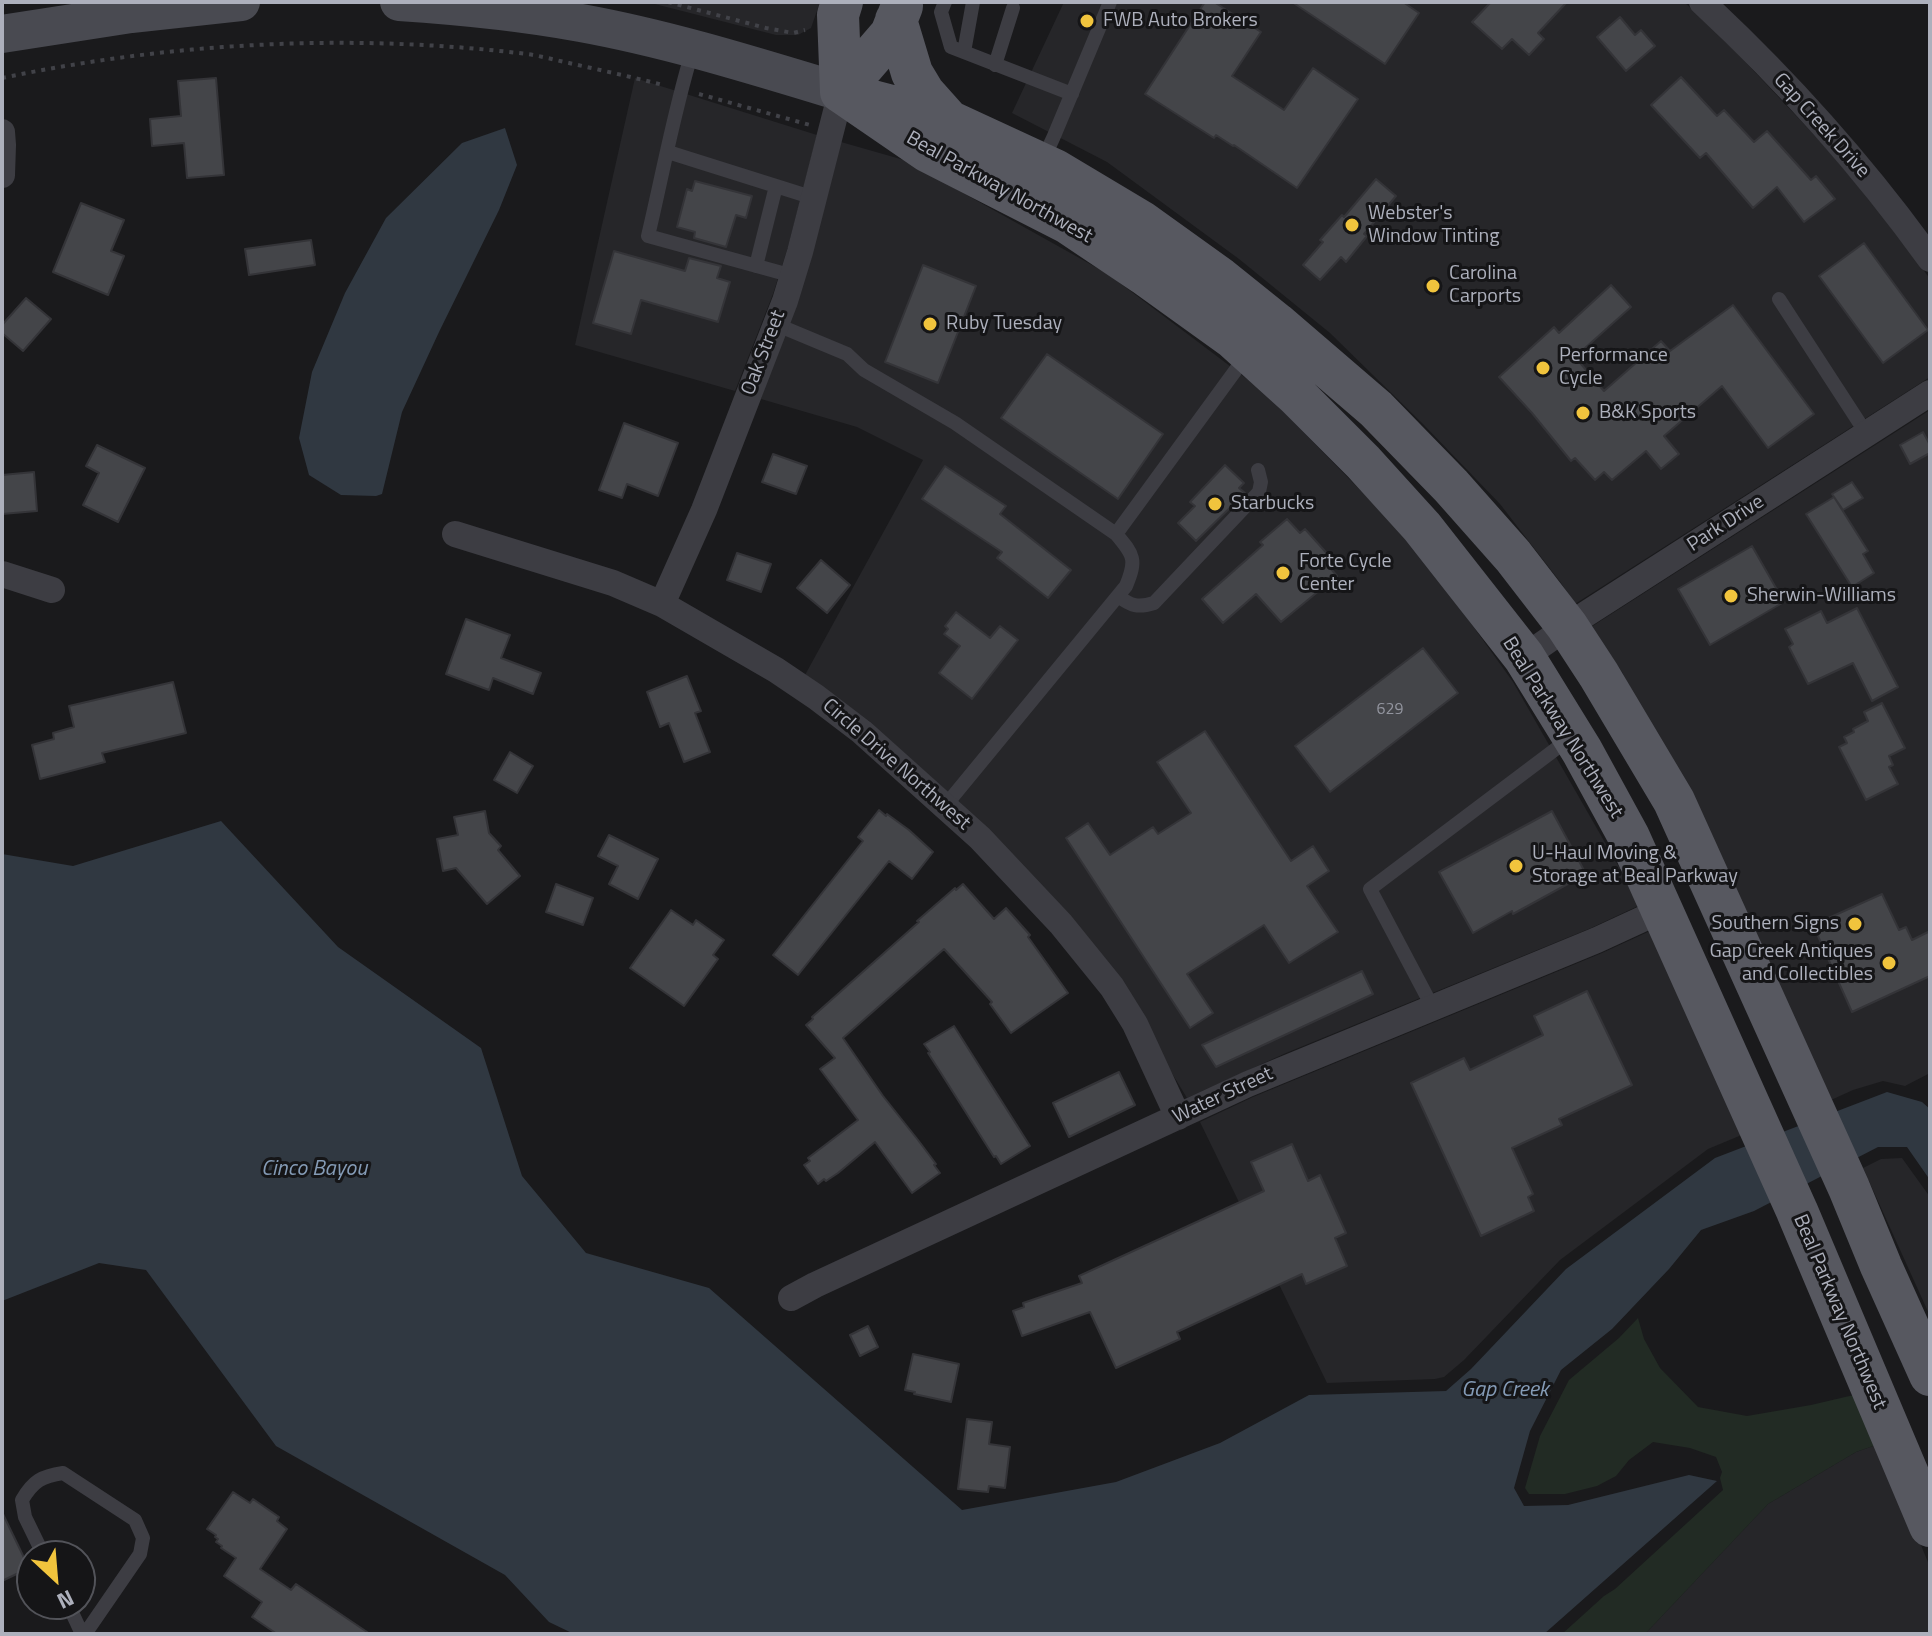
<!DOCTYPE html>
<style>
body{margin:0}
#map{position:relative;width:1932px;height:1636px;overflow:hidden;background:#1a1a1c;font-family:"Titillium Web",sans-serif}
canvas{display:block}
.frame{position:absolute;inset:0;border:4px solid #adb0bc;pointer-events:none}
.north{position:absolute;left:16px;top:1540px;width:80px;height:80px;box-sizing:border-box;background:#151517;border:2px solid #525359;border-radius:50%;rotate:154deg;font-size:22px;font-weight:700;line-height:32px;text-align:center;color:#adb0bc}
.north::after{content:'';display:block;margin:auto;width:28px;height:36px;background:#f1c43d;clip-path:polygon(50% 0,100% 100%,50% 72%,0 100%)}
</style>
<div id="map">
<canvas width="1932" height="1636"></canvas>
<div class="frame"></div>
<div class="north">N</div>
</div>
<script>
const g = document.querySelector('canvas').getContext('2d');
g.lineJoin = 'round';
function paint(path, color) { g.fillStyle = color; g.fill(path, 'evenodd'); }
function trace(path, color, width, dash) { g.strokeStyle = color; g.lineWidth = width; g.lineCap = dash ? 'butt' : 'round'; g.setLineDash(dash || []); g.stroke(path); }
function drawText(font, color, halo, rows, align = 'center') {
  g.font = font + ' "Titillium Web",sans-serif'; g.lineWidth = 6; g.setLineDash([]); g.textBaseline = 'middle'; g.strokeStyle = halo; g.fillStyle = color; for (const [text, x, y, turn = 0] of rows) {
    g.save(); g.translate(x, y); g.rotate((+turn || 0) * Math.PI / 180); g.textAlign = isNaN(turn) ? turn : align; if (halo) g.strokeText(text, 0, 0); g.fillText(text, 0, 0); g.restore();
  }
}
const built = new Path2D(`
 M647 2H820L811 28 798 35H776Z
 M1064 2H1684L1719 34 1818 139 1884 215 1930 279V377L1575 604 1561 583 1500 504 1423 424 1330 333 1239 259 1107 162 1012 113Z
 M635 78 817 135 788 247 773 294 735 391 575 345Z
 M841 142 904 160 1108 274 1263 391 1417 548 1513 682 1619 867 1638 906 1591 928 1286 1053 1187 1098 1170 1070 988 829 869 721 805 675 923 460 857 427 761 399Z
 M1930 410V1073L1905 1086 1883 1081 1853 1090 1831 1100 1673 767 1622 672 1591 627Z
 M1650 931 1744 1134 1708 1149 1560 1260 1464 1360 1444 1377 1435 1379 1327 1383 1200 1122 1253 1097 1602 953Z
 M1902 1158 1930 1197V1316L1863 1168 1881 1159Z
 M1879 1444 1930 1567V1634H1645L1768 1504 1856 1452Z`);
const green = new Path2D(`
 M1638 1318 1644 1339 1660 1368 1698 1407 1747 1416 1811 1405 1858 1394 1879 1444 1856 1452 1768 1504 1645 1634H1562L1604 1596 1615 1589 1723 1490 1720 1478 1722 1472 1716 1457 1690 1448 1653 1442 1629 1460 1616 1476 1597 1486 1565 1494H1529L1525 1488 1540 1436 1569 1380 1619 1338Z`);
const water = new Path2D(`
 M505 128 517 165 499 210 439 332 402 412 382 494 376 496 341 495 309 475 299 438 312 372 345 293 386 218 462 143Z
 M221 821 338 947 481 1048 522 1176 586 1253 709 1288 962 1510 1116 1482 1220 1443 1309 1395 1446 1391 1471 1369 1566 1269 1715 1158 1887 1092 1922 1102 1930 1109V1180L1907 1147H1878L1754 1211 1701 1230 1669 1269 1612 1329 1561 1370 1530 1431 1514 1488 1524 1506 1568 1505 1689 1475 1717 1481 1544 1634H574L549 1622 505 1575 276 1446 146 1270 99 1263 2 1301V854L73 866Z`);
const building = new Path2D(`
 M1205 2H1214L1261 32 1232 76 1284 110 1313 68 1358 99 1297 188 1234 145 1233 146 1216 135 1214 138 1145 94Z
 M1292 2H1403L1419 13 1385 64Z
 M1491 2H1567L1538 33 1544 39 1529 55 1512 39 1502 49 1472 22Z
 M1620 17 1635 35 1641 30 1655 46 1626 71 1597 37Z
 M1681 77 1717 116 1724 110 1754 142 1767 131 1811 180 1816 176 1835 199 1804 222 1777 187 1753 208 1706 153 1700 158 1651 105Z
 M216 78 224 175 187 178 184 143 152 146 150 119 181 116 178 81Z
 M1376 179 1396 196 1364 234 1367 236 1346 262 1341 257 1320 280 1303 265 1323 242 1320 240 1342 215 1344 217Z
 M695 181 752 196 746 218 736 215 726 247 694 238 695 232 677 227 687 189 692 191Z
 M81 203 124 220 111 251 124 256 108 295 53 272Z
 M311 240 315 265 249 275 245 249Z
 M1864 243 1928 330 1883 363 1819 276Z
 M614 251 685 271 689 258 721 266 717 278 730 282 718 322 641 300 631 334 593 323Z
 M923 265 976 286 938 383 885 362Z
 M1611 285 1631 307 1575 357 1604 391 1661 341 1670 351 1733 305 1814 414 1768 448 1722 386 1664 436 1679 454 1661 469 1646 451 1612 480 1604 472 1595 480 1575 458 1571 461 1532 413 1499 377 1554 327 1559 333Z
 M26 298 51 319 23 351 2 333V325Z
 M1047 354 1163 434 1118 499 1001 418Z
 M624 423 678 443 658 496 627 484 622 498 599 490Z
 M1923 432 1930 445V453L1910 464 1900 445Z
 M97 445 145 468 118 522 83 505 99 473 86 466Z
 M773 454 807 466 796 494 762 482Z
 M1225 465 1244 483 1239 488 1245 493 1196 541 1178 523 1195 506 1190 502Z
 M945 466 1006 506 1000 514 1071 570 1048 598 997 558 1002 552 922 499Z
 M34 472 37 511 2 514V475Z
 M1852 482 1863 498 1843 510 1832 494Z
 M1834 497 1868 551 1863 554 1874 573 1852 587 1806 514Z
 M1287 519 1300 533 1305 529 1332 559 1326 563 1337 576 1281 622 1256 594 1223 623 1202 599 1263 545 1260 542Z
 M1752 546 1784 602 1710 645 1678 589Z
 M737 553 771 564 761 592 727 580Z
 M821 560 850 585 827 613 797 588Z
 M1857 608 1898 687 1872 701 1853 663 1808 684 1789 647 1793 644 1785 629 1821 611 1827 623Z
 M956 612 990 638 1000 626 1018 640 972 699 939 673 960 646 944 634 948 629 945 626Z
 M466 619 510 635 501 658 541 673 533 694 493 678 489 690 446 674Z
 M1423 648 1458 693 1330 792 1295 746Z
 M687 676 701 711 695 713 710 752 684 762 669 723 660 727 647 692Z
 M173 682 186 733 102 753 105 762 40 779 32 745 54 739 53 733 74 727 69 706Z
 M1882 703 1905 748 1889 756 1893 765 1889 767 1898 784 1866 800 1839 747 1847 743 1844 737 1854 732 1853 729 1868 721 1864 712Z
 M1205 731 1291 861 1313 846 1329 871 1307 886 1338 932 1289 963 1264 925 1187 974 1213 1013 1190 1028 1066 838 1088 823 1110 855 1153 827 1158 834 1191 813 1157 762Z
 M510 752 533 766 517 793 494 780Z
 M879 810 886 816 887 814 909 830 933 852 912 879 889 861 798 975 773 955 863 841 858 837Z
 M485 811 489 833 501 846 498 850 520 876 487 904 456 868 443 871 437 839 458 835 454 817Z
 M1552 811 1586 874 1513 914 1512 911 1473 933 1439 872Z
 M609 835 658 859 638 899 609 884 618 866 598 856Z
 M556 884 593 898 583 925 546 912Z
 M963 884 994 919 1006 908 1030 935 1028 937 1068 993 1011 1033 990 1004 992 1002 944 949 843 1038 883 1096 918 1140 936 1164 934 1165 940 1173 912 1193 875 1142 838 1173 826 1181 824 1179 818 1184 804 1165 810 1161 808 1158 858 1120 820 1069 835 1058 806 1025 813 1019 812 1017 919 922 917 921 955 888 956 890Z
 M1882 894 1899 930 1906 927 1912 940 1930 931V976L1852 1012 1813 925Z
 M671 910 693 925 696 920 724 940 713 955 718 959 684 1006 630 968Z
 M1362 971 1373 994 1216 1067 1202 1045Z
 M1587 991 1632 1085 1559 1119 1562 1125 1512 1148 1533 1194 1528 1197 1534 1211 1481 1236 1411 1083 1464 1058 1470 1070 1543 1035 1534 1016Z
 M954 1026 1030 1146 1001 1164 996 1156 994 1157 939 1070 928 1053 930 1052 924 1044Z
 M1119 1072 1135 1105 1069 1137 1053 1103Z
 M1292 1144 1308 1181 1320 1175 1346 1233 1335 1238 1347 1266 1306 1284 1302 1274 1177 1332 1180 1339 1116 1368 1090 1312 1022 1336 1013 1311 1024 1307 1023 1303 1082 1283 1079 1276 1264 1191 1251 1162Z
 M868 1326 878 1347 860 1356 850 1335Z
 M913 1354 959 1364 951 1402 914 1394 915 1392 905 1390Z
 M967 1419 992 1422 989 1444 1010 1447 1005 1488 989 1486 988 1492 958 1489Z
 M233 1492 250 1503 253 1499 279 1517 277 1521 287 1529 260 1569 291 1590 296 1584 370 1634H277L252 1617 262 1602 224 1576 236 1558 221 1548 222 1546 216 1542 218 1539 215 1537 216 1535 207 1529Z
 M2 1512 29 1568 2 1581Z`);
const path = new Path2D(`
 M668 2 766 28 793 33 805 30
 M2 78C174 42 353 33 527 54 541 56 555 60 569 63 600 70 632 77 663 85
 M699 94 810 125`);
const service = new Path2D(`
 M945 2 941 12 951 47 1072 94
 M693 49C674 110 663 173 648 236L793 276
 M964 52 973 2
 M995 65 1013 8
 M668 152 814 198
 M1043 160 1054 136 1110 2
 M756 266 776 186
 M1779 299 1866 433
 M775 324 847 354 864 370 955 423 1116 534C1134 555 1137 560 1126 586L945 806
 M1116 534 1246 356
 M1118 596C1131 606 1138 608 1154 603L1259 492 1261 482 1258 470
 M1433 1008 1370 889 1569 739
 M44 1556 25 1517 22 1500C33 1481 42 1476 63 1473L135 1520 143 1538 140 1554 85 1634
 M68 1604 82 1634`);
const minor = new Path2D(`
 M1702 2C1786 80 1863 166 1930 259
 M2 132 3 145 2 175
 M455 534 613 583 662 604 776 670 816 697 862 732 980 838 1061 924 1112 987 1135 1024 1178 1117
 M2 574 52 590
 M662 604 704 510 785 301 800 252 841 92
 M1524 657 1586 614 1930 393
 M791 1298 815 1285 1248 1084 1597 940 1662 910`);
const secondary = new Path2D(`
 M399 2C460 6 521 12 581 23 669 39 755 66 841 92
 M2 34 131 14 241 2`);
const primary = new Path2D(`
 M896 20 912 73 924 93 949 121
 M841 92 927 151 1068 223 1144 274 1233 338 1296 395 1363 462 1422 527 1524 657 1582 751 1629 837 1797 1211 1930 1526
 M841 92 891 34 902 6
 M841 92 838 15 842 2
 M869 100 949 121 1055 170 1142 222 1220 278 1276 323 1376 409 1451 486 1513 556 1567 626 1599 675 1674 801 1849 1188 1881 1266 1930 1375`);
const markers = [
 [1087,21,8,"#f1c43d"],
 [1352,225,8,"#f1c43d"],
 [1433,286,8,"#f1c43d"],
 [930,324,8,"#f1c43d"],
 [1543,368,8,"#f1c43d"],
 [1583,413,8,"#f1c43d"],
 [1215,504,8,"#f1c43d"],
 [1283,573,8,"#f1c43d"],
 [1731,596,8,"#f1c43d"],
 [1516,866,8,"#f1c43d"],
 [1855,924,8,"#f1c43d"],
 [1889,963,8,"#f1c43d"]
];
const numberNames = [
 ["629",1390,710]
];
const poiNames = [
 ["FWB Auto Brokers",1103,21],
 ["Webster's",1368,214],
 ["Window Tinting",1368,237],
 ["Carolina",1449,274],
 ["Carports",1449,297],
 ["Ruby Tuesday",946,324],
 ["Performance",1559,356],
 ["Cycle",1559,379],
 ["B&K Sports",1599,413],
 ["Starbucks",1231,504],
 ["Forte Cycle",1299,562],
 ["Center",1299,585],
 ["Sherwin-Williams",1747,596],
 ["U-Haul Moving &",1532,854],
 ["Storage at Beal Parkway",1532,877],
 ["Southern Signs",1839,924,"right"],
 ["Gap Creek Antiques",1873,952,"right"],
 ["and Collectibles",1873,975,"right"]
];
const streetNames = [
 ["Gap Creek Drive",1821,126,48],
 ["Beal Parkway Northwest",999,188,29],
 ["Oak Street",764,353,-69],
 ["Park Drive",1726,524,-33],
 ["Beal Parkway Northwest",1562,728,58],
 ["Circle Drive Northwest",896,765,41],
 ["Water Street",1223,1096,-25],
 ["Beal Parkway Northwest",1839,1312,67]
];
const waterNames = [
 ["Cinco Bayou",314,1170],
 ["Gap Creek",1505,1391]
];
paint(built, '#262629');
paint(green, '#222b24');
paint(water, '#303841');
paint(building, '#444549');
trace(building, '#343438', 2);
trace(path, '#414248', 4, [4, 6]);
trace(service, '#3d3d43', 14);
trace(minor, '#3d3d43', 26);
trace(secondary, '#494a51', 38);
trace(primary, '#575860', 42);
for (const [x, y, r, color] of markers) { const dot = new Path2D(); dot.arc(x, y, r, 0, 2 * Math.PI); g.fillStyle = color; g.fill(dot); trace(dot, '#151517', 3); }
drawText('16px', '#93959f', null, numberNames);
drawText('20px', '#adb0bc', '#151517', poiNames, 'left');
drawText('20px', '#adb0bc', '#151517', streetNames);
drawText('italic 22px', '#849bb6', '#151517', waterNames);
</script>
